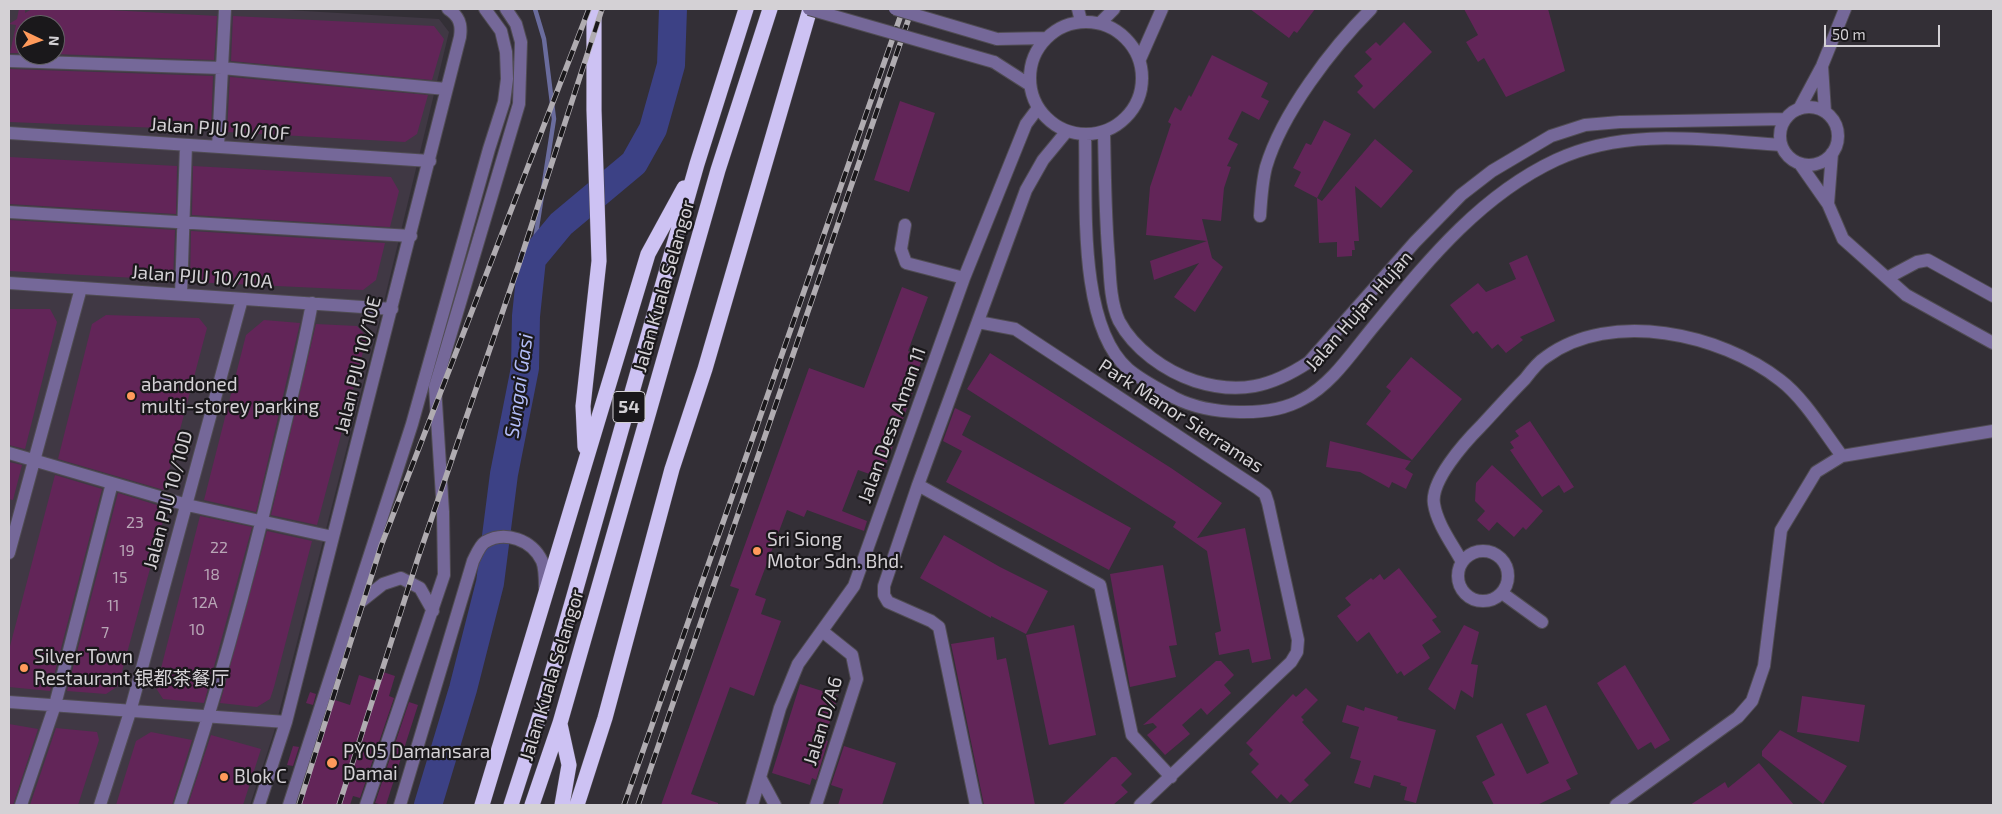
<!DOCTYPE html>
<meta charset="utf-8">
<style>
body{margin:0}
#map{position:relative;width:2002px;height:814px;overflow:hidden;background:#332f36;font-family:"Exo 2",sans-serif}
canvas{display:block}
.frame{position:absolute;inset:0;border:10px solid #d4d1d5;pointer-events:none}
.north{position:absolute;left:15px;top:15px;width:50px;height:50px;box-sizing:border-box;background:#1a181b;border:1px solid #646265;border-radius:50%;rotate:93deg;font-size:14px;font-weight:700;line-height:20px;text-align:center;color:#d4d1d5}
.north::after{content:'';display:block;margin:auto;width:18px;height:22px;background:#ff9a5b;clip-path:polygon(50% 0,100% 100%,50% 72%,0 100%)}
.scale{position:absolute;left:1824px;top:25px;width:116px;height:22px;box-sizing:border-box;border:2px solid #d4d1d5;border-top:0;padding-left:6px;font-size:15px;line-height:18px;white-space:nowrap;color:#d4d1d5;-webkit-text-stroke:4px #1a181b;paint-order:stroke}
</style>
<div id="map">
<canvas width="2002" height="814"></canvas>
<div class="frame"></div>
<div class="north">N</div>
<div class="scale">50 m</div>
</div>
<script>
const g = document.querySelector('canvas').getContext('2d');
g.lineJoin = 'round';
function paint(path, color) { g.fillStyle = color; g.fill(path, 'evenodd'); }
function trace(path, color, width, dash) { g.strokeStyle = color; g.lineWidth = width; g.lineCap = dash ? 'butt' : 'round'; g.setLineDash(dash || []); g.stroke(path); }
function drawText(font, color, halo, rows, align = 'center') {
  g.font = font + ' "Exo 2","Noto Sans SC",sans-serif'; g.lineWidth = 4.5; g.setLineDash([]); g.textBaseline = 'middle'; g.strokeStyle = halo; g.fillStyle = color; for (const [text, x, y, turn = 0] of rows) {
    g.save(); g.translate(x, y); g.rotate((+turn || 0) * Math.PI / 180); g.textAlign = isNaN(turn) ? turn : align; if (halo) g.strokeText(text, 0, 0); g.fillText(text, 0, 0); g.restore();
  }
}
const built = new Path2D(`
 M9 9H271L439 19 449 32 379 322 274 732 250 805H9ZM25 25H55V55H25Z`);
const stream = new Path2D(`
 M532 259 554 119 544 39 535 9`);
const river = new Path2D(`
 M428 805 463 689 490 583 504 474 525 368 526 316 532 259 561 224 634 163 653 129 671 65 673 9`);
const building = new Path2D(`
 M19 9H25V13L32 9H91L217 16 214 60 55 54V25H25V53H10L16 25 9 24 17 19Z
 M1250 9H1315L1297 33 1294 31 1289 38Z
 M1464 9H1548L1565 71 1506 97 1484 58 1478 62 1466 42 1478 35Z
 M233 16 434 26 444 39 432 80 231 61Z
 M1404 22 1432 52 1374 109 1357 92 1363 86 1354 76 1372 59 1365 52 1376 42 1380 46Z
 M1212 55 1268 83 1261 97 1269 101 1259 120 1242 111 1228 139 1238 144 1227 166 1231 167 1224 188 1221 221 1202 219 1212 258 1223 267 1195 312 1174 297 1199 263 1154 280 1150 261 1207 241 1146 235 1150 187 1171 124 1168 122 1175 107 1181 111 1189 95 1191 97Z
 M9 69 213 76 211 130 9 122Z
 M230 77 428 95 417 134 405 142 227 132Z
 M900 101 935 113 909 192 874 180Z
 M1324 120 1351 134 1317 198 1322 201 1375 139 1413 171 1381 208 1355 186 1359 241H1354L1355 250H1352V256L1337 257V242L1319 243 1317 198 1294 186 1301 172 1293 168 1306 143 1311 145Z
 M9 157 177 166 176 214 9 204Z
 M193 166 391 177 399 191 390 227 192 215Z
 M9 220 175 230 173 280 9 271Z
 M191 231 385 243 376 280 363 290 190 282Z
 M1527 255 1555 321 1520 337 1523 340 1506 353 1498 344 1492 349 1477 331 1473 334 1450 305 1478 283 1486 292 1516 279 1509 263Z
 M902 287 928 297 908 351 923 357 910 391 913 392 881 478 858 470 842 511 867 521 864 531 807 510 804 517 787 510 755 595 766 599 761 614 781 621 754 696 730 687 691 794 718 803V805H661L739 589 730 586 809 368 864 388Z
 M9 309H50L57 322 25 449 9 445Z
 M106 315 199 318 207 328 164 490 58 459 92 324Z
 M264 320 300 323 256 512 204 500 246 335Z
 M316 324 357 326 367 337 317 525 271 515Z
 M990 353 1171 468 1222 503 1197 538 1245 528 1271 659 1252 663 1249 649 1219 655 1215 633 1221 631 1207 551 1173 527 1176 522 967 389Z
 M1411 357 1462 399 1412 460 1366 424 1391 391 1386 387Z
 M955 408 971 416 962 435 1131 528 1109 570 946 482 962 451 943 441Z
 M1530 421 1574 487 1564 493 1559 485 1542 497 1510 450 1514 448 1510 442 1519 436 1515 431Z
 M1330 441 1411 461 1405 469 1413 474 1406 489 1392 482 1389 488 1360 472 1326 467Z
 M9 462 22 465 13 500 9 499Z
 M1492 465 1543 511 1526 530 1523 527 1514 537 1497 522 1489 531 1477 520 1485 511 1475 501 1476 483Z
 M55 475 102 489 50 691 9 687V650Z
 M118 493 160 506 159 508 166 510 118 686 106 694 67 691Z
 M200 516 252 527 204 703 163 699 156 688Z
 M267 531 312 541 274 687 270 699 257 707 220 703Z
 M944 535 1000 567 1048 591 1026 634 991 616V618L920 578Z
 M1163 565 1177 645 1169 646 1176 677 1130 687 1110 574Z
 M1399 568 1437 617 1432 620 1441 632 1422 645 1430 658 1404 676 1401 671 1397 674 1369 632 1357 642 1337 616 1351 605 1345 598 1371 578 1373 580 1380 574 1384 580Z
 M1074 625 1096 735 1049 745 1026 635Z
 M1464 625 1479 632 1471 664 1478 665 1473 698 1461 690 1455 710 1428 689Z
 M994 637 997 660 1006 658 1035 805H984L951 644Z
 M1216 661H1221L1234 675 1224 685 1231 693 1207 715 1201 708 1182 725 1190 734 1165 755 1147 735 1157 727 1153 723 1143 725Z
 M1625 665 1670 740 1655 749 1651 742 1638 750 1597 683Z
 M380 671 395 676 389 696 394 698 360 798 353 796 350 805H297L332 699 350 705 359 675 377 681Z
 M800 684 838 696 824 740 828 741 816 780 812 778 810 785 772 773Z
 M1306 688 1318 700 1301 717 1304 720 1302 722 1331 753 1304 780 1309 785 1290 803 1281 794 1277 799 1251 772 1259 764 1249 754 1253 750 1246 743 1293 694 1296 697Z
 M310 692 316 694 313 705 306 703Z
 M1802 696 1865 705 1859 742 1797 732Z
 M409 702 418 705 386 805H383L375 803Z
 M1347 705 1364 711 1365 707 1398 717 1397 720 1436 730 1416 803 1404 800 1407 787 1400 785 1401 783 1374 775 1370 788 1354 783 1361 761 1350 758 1359 727 1342 722Z
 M1546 705 1578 774 1566 780 1571 789 1537 805H1494L1482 782 1495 775 1476 736 1502 723 1527 774 1549 763 1526 714Z
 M9 724 38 729 13 805H9Z
 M56 728 97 732 99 740 78 805H30Z
 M1780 730 1847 766 1823 804 1762 756V751Z
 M151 732 192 740 172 805H116L136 741Z
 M211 735 261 749 243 805H188Z
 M293 746 299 747 293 766 287 765Z
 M844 746 896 763 882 805H838L843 789 831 785Z
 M1112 757H1116L1132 774 1121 785 1128 792 1113 805H1062Z
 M1759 763 1794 805H1690L1725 782 1728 788Z`);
const minor = new Path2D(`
 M1078 9 1081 21
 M1030 78a56 56 0 1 1 112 0a56 56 0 1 1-112 0Z
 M1100 23 1114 9
 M997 39 1046 38
 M1140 59 1162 9
 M9 61 222 68 446 89
 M994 62 1030 85
 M1822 66 1825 112
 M1780 136a29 29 0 1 1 58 0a29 29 0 1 1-58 0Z
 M1799 109 1822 66 1845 9
 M1104 132C1105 175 1105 218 1109 261 1110 280 1111 304 1119 321 1134 349 1165 371 1195 381 1239 395 1271 387 1309 362L1415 242 1461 195 1492 171 1551 136 1585 125 1620 122 1785 119
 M9 133 430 161
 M1085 135C1087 198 1077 324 1128 369 1142 381 1159 389 1175 398 1209 415 1270 418 1303 399 1332 384 1353 351 1374 326 1426 263 1479 196 1556 160 1626 127 1706 140 1781 145
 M218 147 225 9
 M1800 164 1828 204 1843 239 1906 295 1993 343
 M1828 204 1832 153
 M9 212 411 236
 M1260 216C1261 199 1262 183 1266 167 1282 113 1332 48 1371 9
 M905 225 901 249 906 263 964 278
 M1887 278 1917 262 1928 260 1993 296
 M9 283 392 309
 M181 294 186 145
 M978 322 1015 329 1257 488 1265 494 1268 503 1298 640 1297 652 1291 662 1140 805
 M9 453 187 505 333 537
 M918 485 1100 585 1132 735 1171 777
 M1458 576a25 25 0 1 1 50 0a25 25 0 1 1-50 0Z
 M9 553 81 288
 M1462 562C1453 545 1437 524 1434 504 1430 481 1465 442 1481 426 1496 410 1510 394 1525 379 1531 371 1538 362 1546 357 1611 309 1721 334 1780 380 1804 398 1824 432 1842 456
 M1502 593 1542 622
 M354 607 383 584 401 578 420 588 433 611
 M9 702 286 722
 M761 779 775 805
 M21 805 55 705 112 483
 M100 805 130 712 242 299
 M180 805C217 694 248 580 275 466 288 412 302 358 312 303
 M259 805 286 722 460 37C462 24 459 16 448 9
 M289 805 412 424 489 149 504 102 507 79 506 52 501 31 485 9
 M366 805 444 575 443 512 435 387 519 104 521 42 516 24 506 9
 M400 805 473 561C476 555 480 545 485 542 505 530 532 540 542 561 545 568 545 579 545 588
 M752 805 780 708 798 664 854 586 964 278 1026 124 1038 108
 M816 805 857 679 852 655 822 631
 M976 805 939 627 931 621 888 602 884 595V586L918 485 1026 190 1043 160 1067 131
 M1616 805 1738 717 1752 701 1764 666 1781 530 1816 472 1842 456 1993 431`);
const highway = new Path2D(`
 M585 447 583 406 599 261 594 110V9
 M560 724 569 765 562 805
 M482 805 648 254 684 188
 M511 805 540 715 697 164 746 9
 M532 805 560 723 718 170 770 9
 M577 805 605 718 672 469 705 369 810 9`);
const rail = new Path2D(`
 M299 805 381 546 589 9
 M339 805 418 558 519 264 602 9
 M624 805 903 9
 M638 805 912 9`);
const minorBridge = new Path2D(`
 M809 9 994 62
 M895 9 997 39`);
const markers = [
 [131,396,5,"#ff9a5b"],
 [757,551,5,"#ff9a5b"],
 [24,668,5,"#ff9a5b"],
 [332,763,6,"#ff9a5b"],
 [224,777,5,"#ff9a5b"]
];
const numberNames = [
 ["23",135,523],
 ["22",219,548],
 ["19",127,551],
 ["18",212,575],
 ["15",120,578],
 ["12A",205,603],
 ["11",113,606],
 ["10",197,630],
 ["7",105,633]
];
const shields = [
 [629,407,32]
];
const shieldNames = [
 ["54",629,407]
];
const streetNames = [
 ["Jalan PJU 10/10F",220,129,4],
 ["Jalan PJU 10/10A",202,277,4],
 ["Jalan Kuala Selangor",664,286,-74],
 ["Jalan Hujan Hujan",1359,311,-49],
 ["Jalan PJU 10/10E",358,365,-76],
 ["Park Manor Sierramas",1181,416,33],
 ["Jalan Desa Aman 11",892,425,-70],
 ["Jalan PJU 10/10D",168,500,-75],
 ["Jalan Kuala Selangor",552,675,-73],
 ["Jalan D/A6",823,721,-73]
];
const poiNames = [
 ["abandoned",141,385],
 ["multi-storey parking",141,407],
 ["Sri Siong",767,540],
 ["Motor Sdn. Bhd.",767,562],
 ["Silver Town",34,657],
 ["Restaurant 银都茶餐厅",34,679],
 ["PY05 Damansara",343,752],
 ["Damai",343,774],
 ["Blok C",234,777]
];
const waterNames = [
 ["Sungai Gasi",519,386,-82]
];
paint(built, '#403844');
trace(stream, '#6a6c9d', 4.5);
trace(river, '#3c4185', 28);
paint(building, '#622558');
trace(minor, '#504c53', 14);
trace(highway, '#504c53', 16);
trace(minor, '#756899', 12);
trace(highway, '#cdc2f3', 15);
trace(rail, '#b0acb1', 5.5);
trace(rail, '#1a181b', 4, [11]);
trace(minorBridge, '#504c53', 14, []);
trace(minorBridge, '#756899', 12);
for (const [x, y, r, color] of markers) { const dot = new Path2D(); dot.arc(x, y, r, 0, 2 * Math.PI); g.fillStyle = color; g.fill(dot); trace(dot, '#1a181b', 2); }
drawText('16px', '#b8a6b6', null, numberNames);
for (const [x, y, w] of shields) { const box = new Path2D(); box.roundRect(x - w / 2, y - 15.5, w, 31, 4); g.fillStyle = '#1a181b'; g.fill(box); trace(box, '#d4d1d5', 1); }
drawText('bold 18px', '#d4d1d5', null, shieldNames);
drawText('19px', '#d4d1d5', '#1a181b', streetNames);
drawText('19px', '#d4d1d5', '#1a181b', poiNames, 'left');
drawText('italic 20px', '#b2bcf7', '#1a181b', waterNames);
</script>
